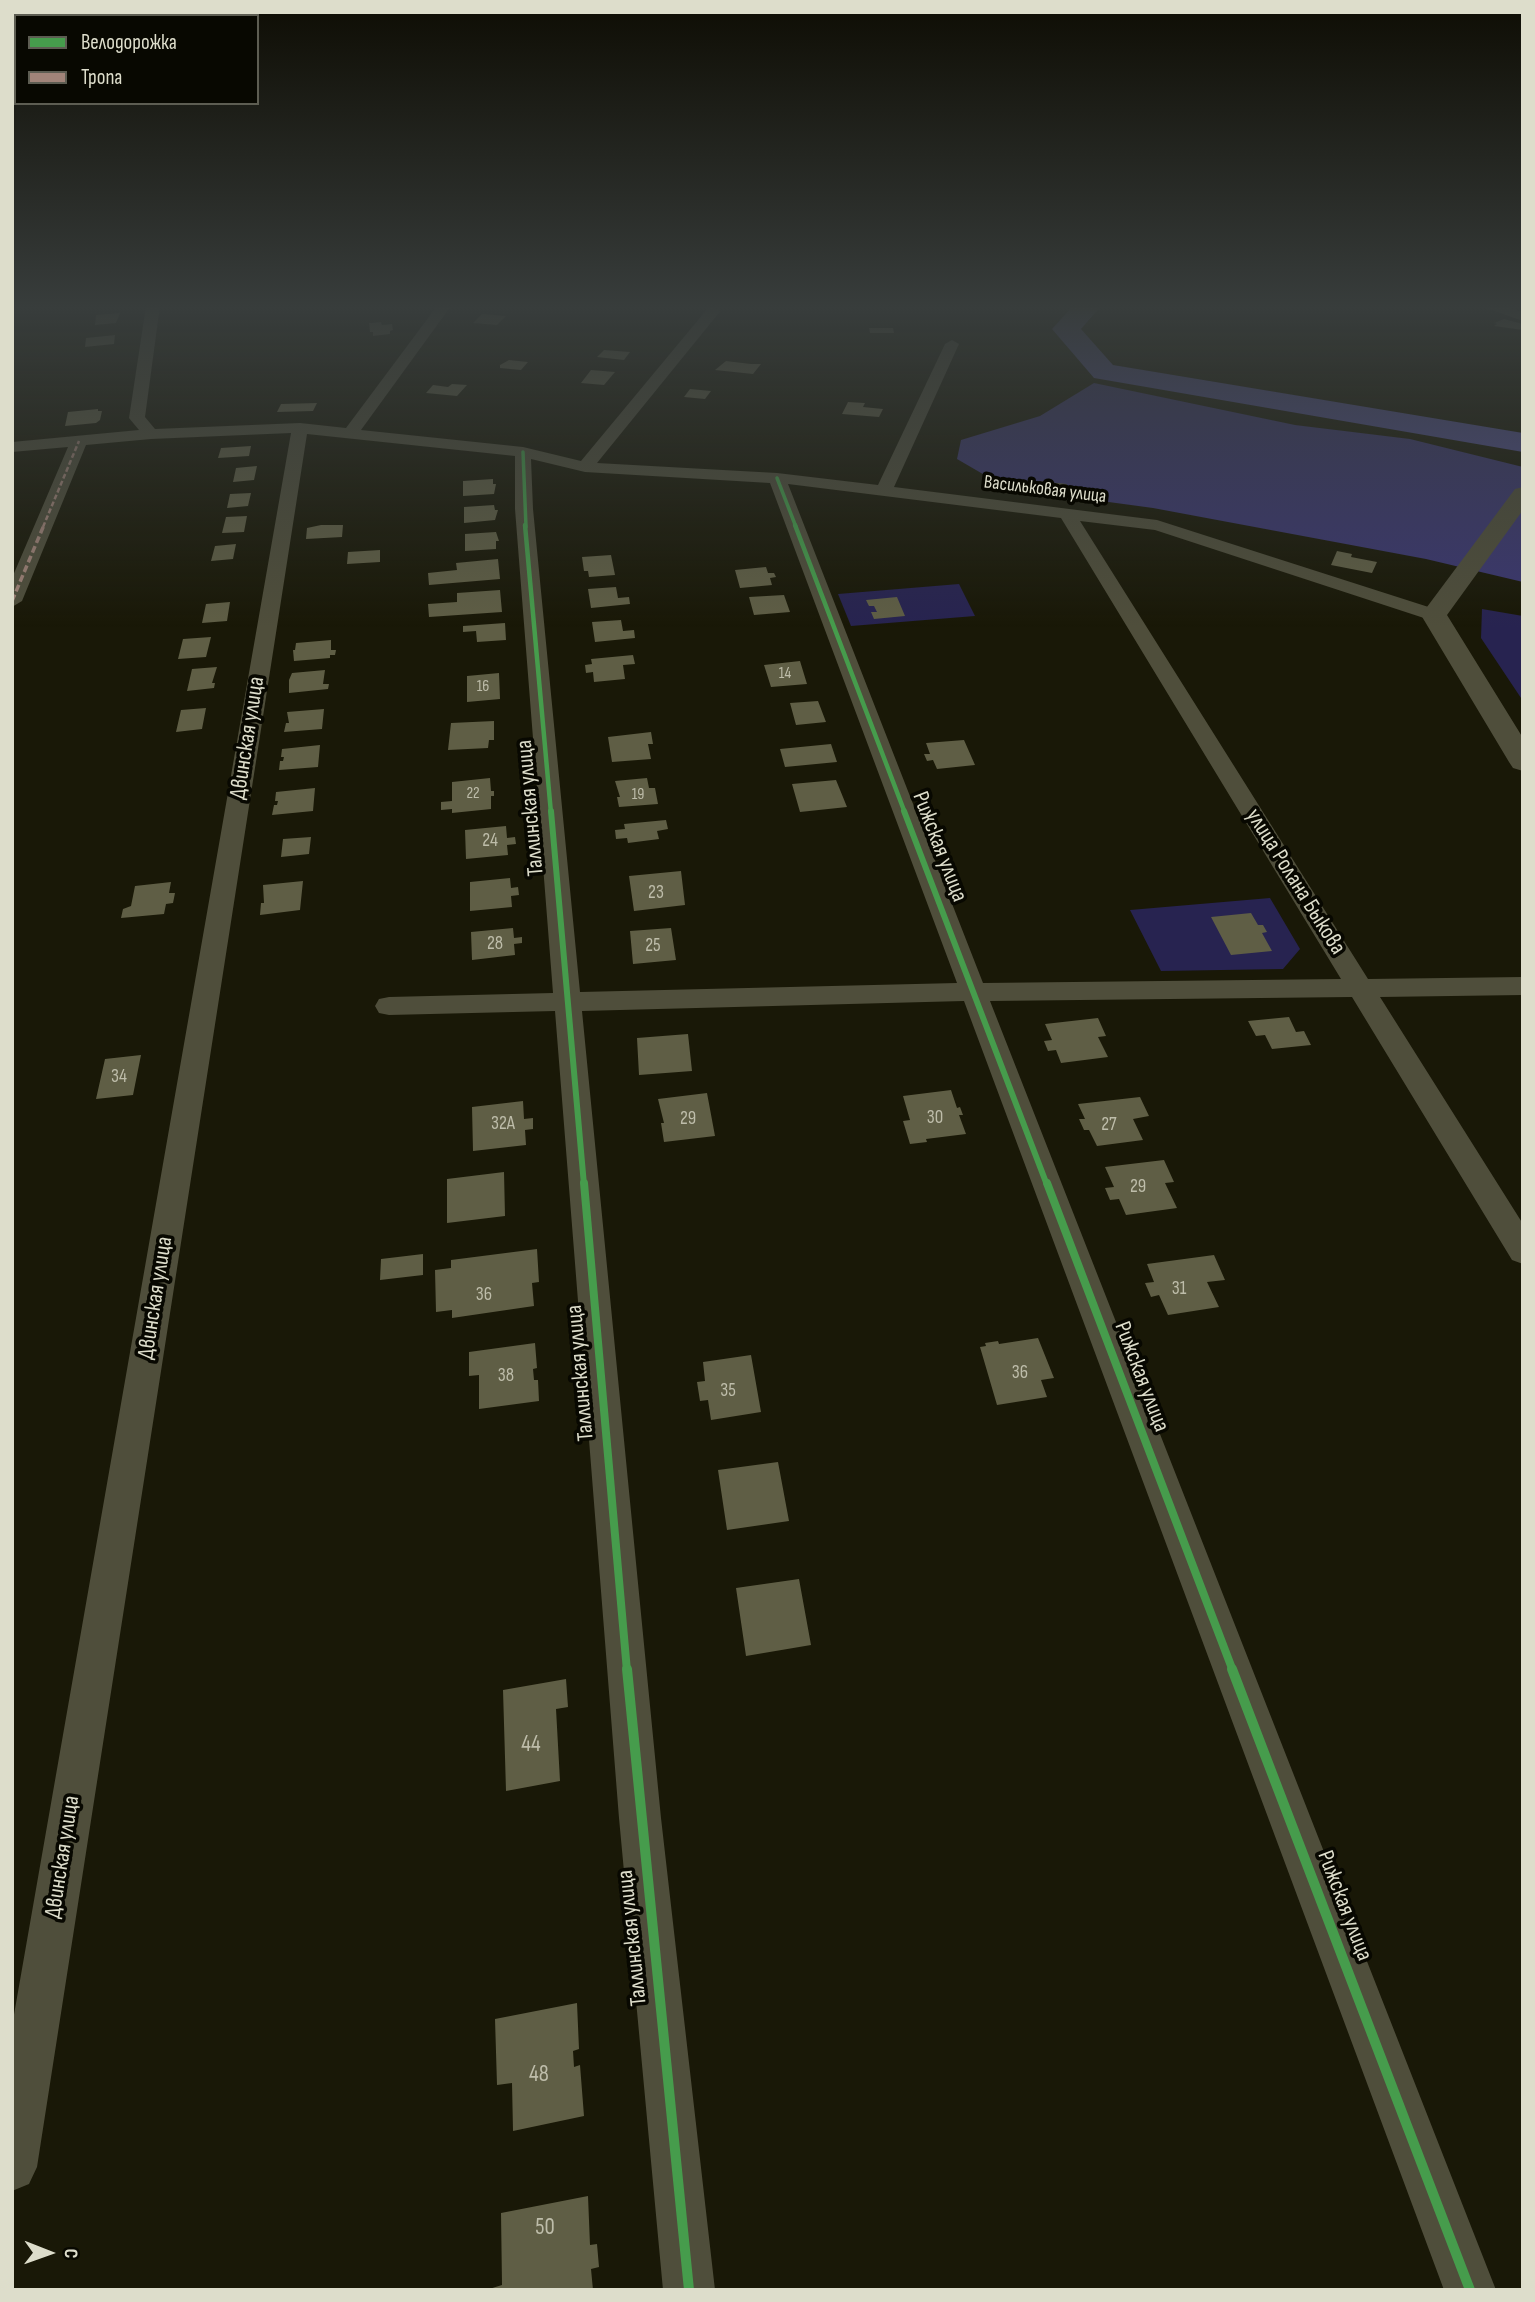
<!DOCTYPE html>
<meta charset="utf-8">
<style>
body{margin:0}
#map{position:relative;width:1535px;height:2302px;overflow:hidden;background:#191807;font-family:"Sofia Sans Condensed",sans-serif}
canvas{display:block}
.frame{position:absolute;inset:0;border:14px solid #ddddcb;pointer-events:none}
.legend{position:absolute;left:14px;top:14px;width:245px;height:91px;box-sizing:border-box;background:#080801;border:2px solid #5d5d52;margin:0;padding:9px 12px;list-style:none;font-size:21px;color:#ddddcb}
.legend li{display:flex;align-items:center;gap:14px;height:35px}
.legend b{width:35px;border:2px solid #5d5d52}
.north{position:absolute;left:14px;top:2218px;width:70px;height:70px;-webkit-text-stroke:5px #080801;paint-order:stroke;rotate:91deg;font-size:19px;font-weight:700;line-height:28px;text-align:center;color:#ddddcb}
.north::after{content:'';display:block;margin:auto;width:24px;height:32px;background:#ddddcb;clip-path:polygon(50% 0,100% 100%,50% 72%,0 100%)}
</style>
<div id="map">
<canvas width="1535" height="2302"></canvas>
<div class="frame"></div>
<ul class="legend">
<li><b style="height:9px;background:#469c4c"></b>Велодорожка</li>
<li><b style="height:9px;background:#a18479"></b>Тропа</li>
</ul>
<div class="north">С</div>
</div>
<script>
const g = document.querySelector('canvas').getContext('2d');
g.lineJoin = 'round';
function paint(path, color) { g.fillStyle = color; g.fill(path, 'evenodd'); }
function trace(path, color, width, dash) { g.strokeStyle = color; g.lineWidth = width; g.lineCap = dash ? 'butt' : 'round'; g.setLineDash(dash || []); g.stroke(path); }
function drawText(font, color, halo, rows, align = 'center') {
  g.font = font + ' "Sofia Sans Condensed",sans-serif'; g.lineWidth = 7; g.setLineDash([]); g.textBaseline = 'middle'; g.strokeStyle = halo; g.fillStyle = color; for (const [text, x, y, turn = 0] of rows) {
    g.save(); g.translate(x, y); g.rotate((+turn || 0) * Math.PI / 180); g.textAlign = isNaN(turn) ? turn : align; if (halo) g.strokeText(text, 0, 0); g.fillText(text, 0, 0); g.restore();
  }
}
const green = new Path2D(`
 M959 584 975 616 851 626 838 594Z
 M1482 609 1523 616V701L1481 638Z
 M1270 898 1300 949 1283 969 1161 971 1130 910Z`);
const forest = new Path2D(`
 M1094 383 1295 425 1410 439 1523 467V582L1426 559 1153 508 1057 495 988 477 957 459 961 440 1040 416Z`);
const river = new Path2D(`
 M1073 306H1101L1081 329 1113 365 1523 433V452L1094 378 1052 329Z`);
const building = new Path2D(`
 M120 313 116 323 95 325 96 315Z
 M482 314 506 316 497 325 473 323Z
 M1504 319 1523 324V330L1494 326 1497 324 1494 323Z
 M381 322 382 325 392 324 393 330 390 331V334L373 336V332H370L369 323Z
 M869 328H893L894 333H870Z
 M115 335 114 344 85 347 86 338Z
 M604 350 630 352 624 360 597 357Z
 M509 360 528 362 521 370 500 368V365Z
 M726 361 751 364H761L753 374 715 370Z
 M591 370 615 372 604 385 581 383Z
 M452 384 467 385 457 396 426 393 433 385 448 387Z
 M690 389 711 391 705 399 684 397Z
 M848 402 865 403 863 407 883 409 879 417 842 414Z
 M317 403 313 411 277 412 281 404Z
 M98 409V411H102L100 420 96 423 65 426 68 412Z
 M251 446 249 456 218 458 221 448Z
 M257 466 254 480 233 482 236 468Z
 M493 479V484H496L494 494 463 496V481Z
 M1039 481 1067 484 1066 487 1073 488 1072 496 1065 495 1064 499 1036 496Z
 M251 493 248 506 227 508 230 494Z
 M494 505 495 510H498L495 520 464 523V507Z
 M247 516 244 532 222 533 226 517Z
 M321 525H343L342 537 306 539 307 528Z
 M496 532 499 541H496V549L465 551V534Z
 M236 544 233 559 211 561 215 546Z
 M380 550V562L347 564 348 552Z
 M1337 551 1352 554 1351 557 1377 562 1372 573 1331 565Z
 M611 555 615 575 589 577 588 571H584L582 557Z
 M498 559 500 579 429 585 428 573 457 570 456 563Z
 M766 567 768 573H774L776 577 770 578 772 585 740 588 735 570Z
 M616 587 618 598 629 597 630 604 591 608 588 589Z
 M500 590 502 612 429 617 428 604 457 602V593Z
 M784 595 790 612 754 615 749 597Z
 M897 597 905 616 874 619 871 612H877L874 606H869L866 600Z
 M230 602 227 621 202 623 206 604Z
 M621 620 623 631 634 630 635 638 595 642 592 622Z
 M505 623 506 640 477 642 476 631 463 632V626Z
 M211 637 206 657 178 659 183 639Z
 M331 640V650H336L335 655H330V658L294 661 293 650H295L296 643Z
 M633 655 635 664 623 665 625 679 594 682 593 672 586 673 585 665 592 664 591 659Z
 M800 661 807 684 771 687 764 665Z
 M217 667 212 683H215L214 688 187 691 192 669Z
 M325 670 323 684H329L328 689 289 693V680L292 673Z
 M499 673 500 699 467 702V676Z
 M818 701 826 722 796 725 790 703Z
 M206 708 202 729 176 732 181 710Z
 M324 709 322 729 284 732 286 723H289L287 712Z
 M494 721V740H489L488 748 448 750 451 723Z
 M651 732 653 744H648L651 759 612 762 608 737Z
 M964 740 975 765 937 769 933 760 927 761 924 754H930L926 743Z
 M831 744 837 762 785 767 780 749Z
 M320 745 318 767 279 770 280 761H283L284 757H281L282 749Z
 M490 778 491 791H494V796H491V809L452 813V809L441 810V802L452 801V782Z
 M647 778 649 788H655L658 804 619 807 617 797H620L615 781Z
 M836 780 847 807 800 812 792 784Z
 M315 788 313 811 272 815 274 805H277L278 801H275L276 792Z
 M666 820 668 829 657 831 659 839 628 843 627 838 616 839 615 830 625 829 624 824Z
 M506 826 507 838 515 837 516 844 507 845 508 855 466 859 465 830Z
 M311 837 309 854 281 857 283 839Z
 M681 871 685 905 634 911 629 876Z
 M510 878 511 888 518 887 519 895 511 896 512 907 470 911V882Z
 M303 881 300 910 260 915 261 903H264L263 885Z
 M171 882 169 893H175L173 903 166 904 164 914 121 918 123 909 131 906 135 886Z
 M1251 913 1258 925H1263L1267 932 1262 933 1272 951 1231 955 1211 917Z
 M513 928 514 938 522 937V943L514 944 515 955 472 960 471 932Z
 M671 928 676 960 633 964 630 931Z
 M1289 1017 1296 1032 1304 1031 1311 1045 1272 1049 1265 1035 1256 1036 1248 1021Z
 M1098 1018 1106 1036 1098 1037 1108 1057 1061 1063 1056 1050 1048 1051 1044 1041 1052 1040 1045 1024Z
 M688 1034 692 1071 639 1075 637 1038Z
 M141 1055 133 1095 96 1099 105 1059Z
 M951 1090 957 1108 960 1107 963 1115H959L966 1134 926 1139 927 1142 910 1144 903 1121 910 1120 903 1096Z
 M707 1093 715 1136 664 1142 661 1123H664L658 1099Z
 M1140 1097 1149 1116 1133 1119 1143 1140 1097 1146 1089 1130H1084L1079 1119H1085L1078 1104Z
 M523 1101 524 1119 533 1118V1129L525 1130 526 1145 473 1151 472 1107Z
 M1164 1160 1174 1182 1165 1183 1177 1208 1126 1215 1119 1199 1110 1200 1105 1188 1114 1187 1105 1167Z
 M504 1172 505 1216 447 1223V1179Z
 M537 1249 539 1282 532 1283 534 1306 452 1318V1310L436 1312 435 1270 451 1268V1260Z
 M423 1254V1275L380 1280 381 1259Z
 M1214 1255 1225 1280 1207 1282 1219 1307 1168 1315 1159 1295 1151 1297 1145 1283 1154 1282 1147 1264Z
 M1038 1338 1054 1378 1041 1380 1047 1397 997 1405 980 1347 986 1346 985 1343 998 1341 999 1344Z
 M535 1343 537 1368 533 1369 534 1380H538L539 1401 479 1409V1375L469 1376V1352Z
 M751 1355 761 1412 711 1420 708 1400 700 1401 697 1382 705 1381 703 1362Z
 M778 1462 789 1521 727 1530 718 1470Z
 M799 1579 811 1645 746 1656 736 1588Z
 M566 1679 568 1707 556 1709 560 1781 506 1791 503 1690Z
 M577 2003 579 2049 573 2051 574 2067 580 2065 584 2116 513 2131 512 2083 497 2085 495 2019Z
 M588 2196 590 2245 597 2244 599 2267 591 2269 593 2290H486L502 2285 501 2213Z`);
const minor = new Path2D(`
 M146 306H160L145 417 155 429 300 423 346 428 437 306H451L361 430 523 447 581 461 708 308 713 307 720 311 718 314 597 463 777 473 878 485 945 344 952 340 959 344 894 487 1157 520 1441 611 1444 615 1434 621 1427 619 1155 530 1080 521 1368 979 1523 977V995L1380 997 1523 1224V1264L1512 1260 1352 997 990 1001 1496 2290H1444L964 1001 582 1011 661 1818 715 2290H663L619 1818 555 1011 389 1015 379 1013 375 1006 379 999 389 997 553 993 515 509V456L307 434 37 2167 29 2184 12 2191V2026L291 433 151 439 86 445 22 601 12 607V578L68 447 12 452V442L139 430 129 418ZM531 459 585 472 770 483 957 983 580 992 533 509ZM788 484 1061 518 1341 979 983 983Z
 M1480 306H1502L1523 312V321Z`);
const tertiary = new Path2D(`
 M1523 487V510L1447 615 1523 738V771L1513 768 1509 762 1421 615 1515 489Z`);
const quietFar1 = new Path2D(`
 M43 527 79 441`);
const quiet = new Path2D(`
 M12 601 44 525`);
const cyclewayFar4 = new Path2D(`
 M523 452 526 527
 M777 478 796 527`);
const cyclewayFar3 = new Path2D(`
 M525 525 551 813
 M795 525 905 813`);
const cyclewayFar2 = new Path2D(`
 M551 811 584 1185
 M904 811 1047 1185`);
const cyclewayFar1 = new Path2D(`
 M584 1183 627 1671
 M1047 1183 1233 1671`);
const cycleway = new Path2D(`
 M627 1669 689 2290
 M1232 1669 1470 2290`);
const farNumbernames = [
 ["14",785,674],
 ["16",483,687],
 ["22",473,794],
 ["19",638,795]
];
const farStreetnames = [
 ["Васильковая улица",1045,490,7]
];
const numberNames = [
 ["24",490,841],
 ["23",656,893],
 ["28",495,944],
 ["25",653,946],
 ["34",119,1077],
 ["30",935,1118],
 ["29",688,1119],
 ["32А",503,1124],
 ["27",1109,1125],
 ["29",1138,1187],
 ["31",1179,1289],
 ["36",484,1295],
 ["36",1020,1373],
 ["38",506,1376],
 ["35",728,1391]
];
const streetNames = [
 ["Двинская улица",248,738,-81],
 ["Таллинская улица",531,808,-95],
 ["Рижская улица",939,847,69],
 ["улица Ролана Быкова",1295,882,58],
 ["Двинская улица",156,1298,-81],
 ["Таллинская улица",581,1373,-95],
 ["Рижская улица",1141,1377,69],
 ["Двинская улица",63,1857,-81],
 ["Рижская улица",1344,1906,69],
 ["Таллинская улица",633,1938,-96]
];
const nearNumbernames = [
 ["44",531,1745],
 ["48",539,2075],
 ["50",545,2228]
];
paint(green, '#272350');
paint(forest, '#3b3770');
paint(river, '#4f4d8c');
paint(building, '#5f5e45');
paint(minor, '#4f4e3b');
paint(tertiary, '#4f4e3b');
trace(quietFar1, '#a18479', 2.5, [5, 2.5]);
trace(quiet, '#a18479', 3.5, [7, 3.5]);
trace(cyclewayFar4, '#469c4c', 3.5);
trace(cyclewayFar3, '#469c4c', 4.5);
trace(cyclewayFar2, '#469c4c', 6);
trace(cyclewayFar1, '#469c4c', 8);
trace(cycleway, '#469c4c', 10);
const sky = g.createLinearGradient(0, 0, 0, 628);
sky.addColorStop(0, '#0e0d04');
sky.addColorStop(0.49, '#383d3c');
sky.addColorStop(1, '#383d3c00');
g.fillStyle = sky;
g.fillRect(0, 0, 1535, 628);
drawText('16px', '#bebdaa', null, farNumbernames);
drawText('19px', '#ddddcb', '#080801', farStreetnames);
drawText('19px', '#bebdaa', null, numberNames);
drawText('23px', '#ddddcb', '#080801', streetNames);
drawText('23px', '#bebdaa', null, nearNumbernames);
</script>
